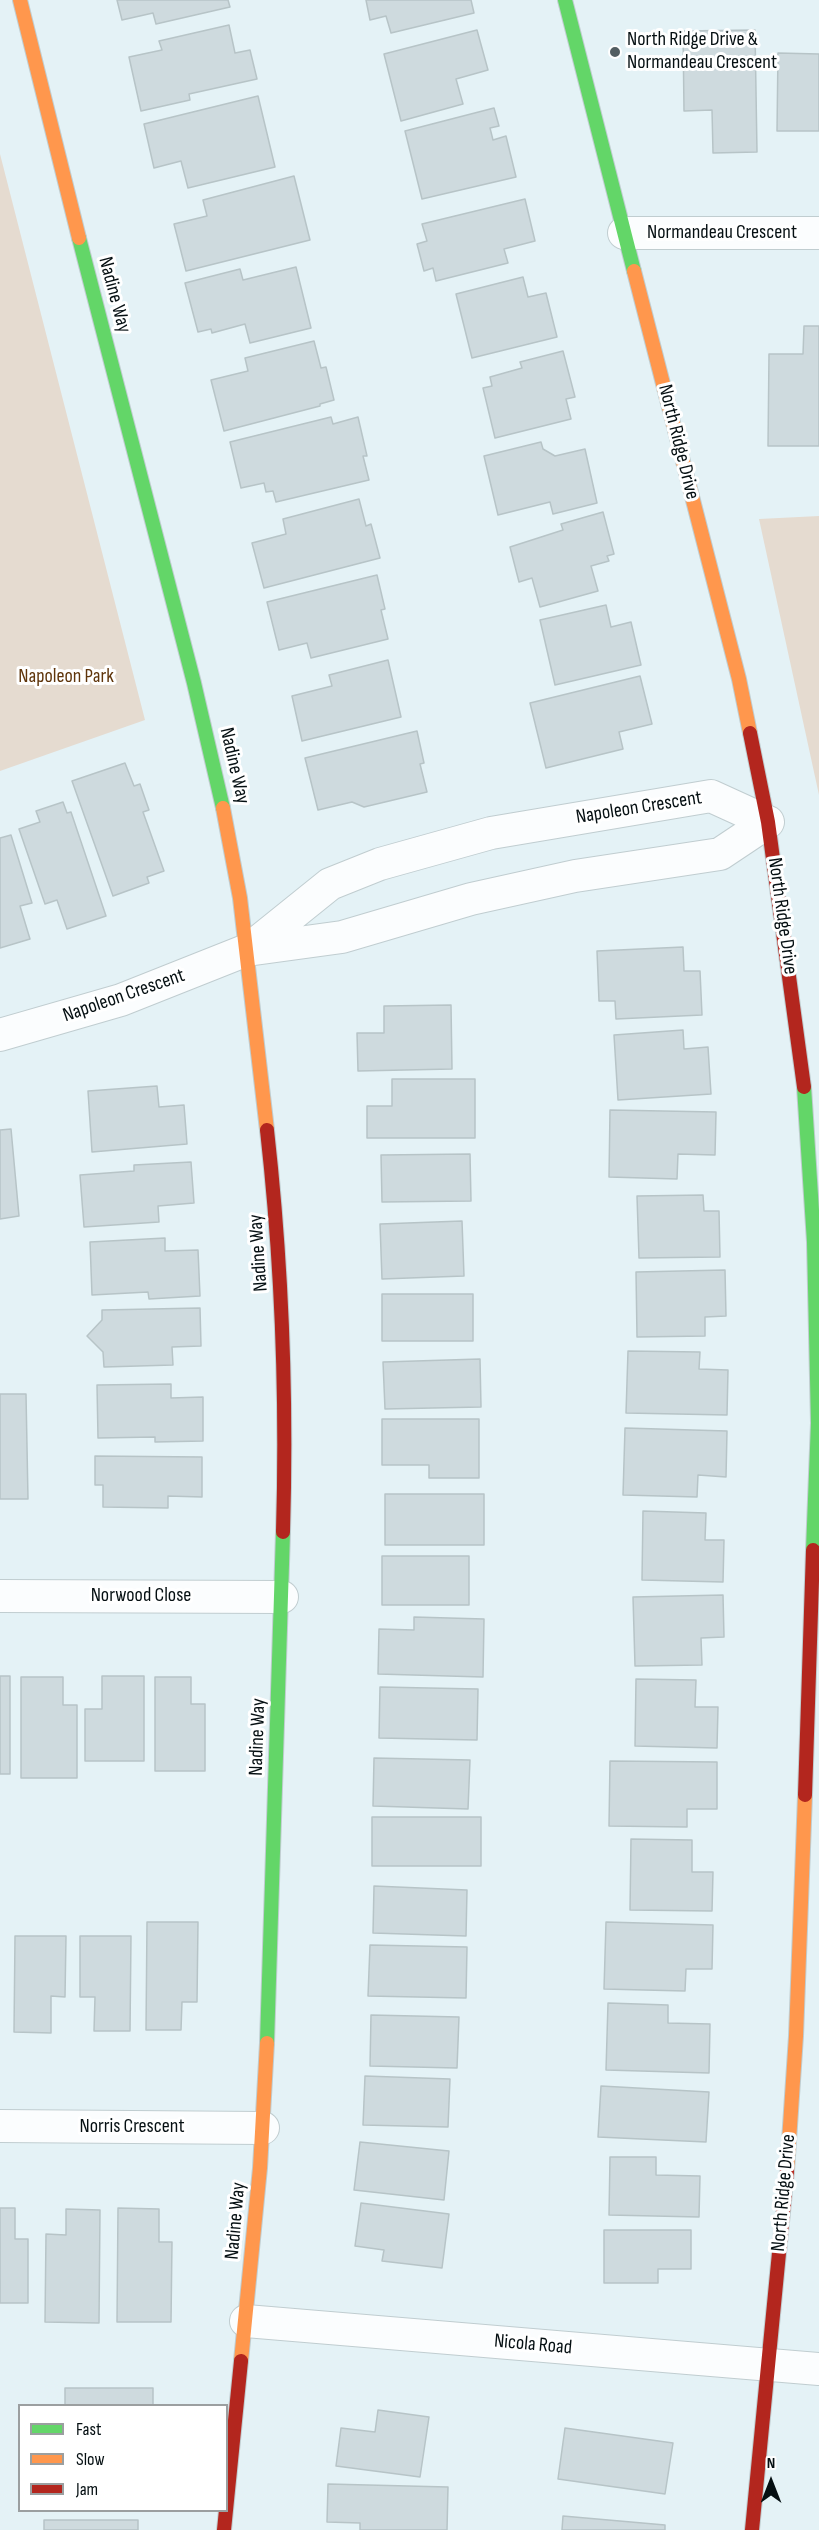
<!DOCTYPE html>
<style>
body{margin:0}
#map{position:relative;width:819px;height:2530px;overflow:hidden;background:#e4f2f6;font-family:"Sofia Sans Condensed",sans-serif}
canvas{display:block}
.legend{position:absolute;left:18px;top:2404px;width:210px;height:108px;box-sizing:border-box;background:#fff;border:2px solid #9b9fa0;margin:0;padding:8px 10px;list-style:none;font-size:18px;color:#050f12}
.legend li{display:flex;align-items:center;gap:12px;height:30px}
.legend b{width:30px;border:2px solid #9b9fa0}
.north{position:absolute;left:741px;top:2452px;width:60px;height:60px;-webkit-text-stroke:4px #fff;paint-order:stroke;rotate:0deg;font-size:16px;font-weight:700;line-height:24px;text-align:center;color:#050f12}
.north::after{content:'';display:block;margin:auto;width:21px;height:27px;background:#050f12;clip-path:polygon(50% 0,100% 100%,50% 72%,0 100%)}
</style>
<div id="map">
<canvas width="819" height="2530"></canvas>
<ul class="legend">
<li><b style="height:8px;background:#63d668"></b>Fast</li>
<li><b style="height:8px;background:#ff974d"></b>Slow</li>
<li><b style="height:8px;background:#b3261e"></b>Jam</li>
</ul>
<div class="north">N</div>
</div>
<script>
const g = document.querySelector('canvas').getContext('2d');
g.lineJoin = 'round';
function paint(path, color) { g.fillStyle = color; g.fill(path, 'evenodd'); }
function trace(path, color, width, dash) { g.strokeStyle = color; g.lineWidth = width; g.lineCap = dash ? 'butt' : 'round'; g.setLineDash(dash || []); g.stroke(path); }
function drawText(font, color, halo, rows, align = 'center') {
  g.font = font + ' "Sofia Sans Condensed",sans-serif'; g.lineWidth = 6; g.setLineDash([]); g.textBaseline = 'middle'; g.strokeStyle = halo; g.fillStyle = color; for (const [text, x, y, turn = 0] of rows) {
    g.save(); g.translate(x, y); g.rotate((+turn || 0) * Math.PI / 180); g.textAlign = isNaN(turn) ? turn : align; if (halo) g.strokeText(text, 0, 0); g.fillText(text, 0, 0); g.restore();
  }
}
const green = new Path2D(`
 M0 154 145 720 0 771Z
 M819 516V795L759 519Z`);
const building = new Path2D(`
 M117 0H228L230 7 156 24 153 13 122 20Z
 M366 0H471L474 13 391 33 386 16 370 20Z
 M229 25 235 53 250 50 257 79 189 94 190 100 141 111 129 57 162 50 159 41Z
 M477 30 488 70 456 79 463 104 401 121 384 54Z
 M755 30 757 152 713 153 712 110 684 111 683 31Z
 M778 53 819 54V131H777Z
 M258 96 275 167 188 188 181 161 154 168 144 124Z
 M494 108 499 126 490 128 493 140 506 136 516 177 422 199 405 131Z
 M294 176 310 240 186 271 174 224 207 216 203 200Z
 M525 199 535 241 504 249 508 263 436 281 433 268 424 271 417 244 427 241 422 224Z
 M296 267 311 328 250 343 245 324 212 333 211 329 198 332 185 283 240 269 243 280Z
 M523 277 528 297 546 293 557 337 472 358 456 294Z
 M804 326H819V446H768L769 354H803Z
 M314 341 321 368 326 367 334 400 320 404V406L224 431 211 380 248 371 245 358Z
 M563 351 575 397 566 399 571 419 495 438 483 388 492 386 490 377 522 368 520 362Z
 M331 417 333 424 358 417 367 456H363L369 480 276 502 273 491 266 492 264 483 241 488 230 442Z
 M541 442 543 449 555 456 585 449 597 503 553 514 550 502 498 515 484 456Z
 M359 499 366 526 371 524 380 558 264 588 252 543 286 534 283 519Z
 M603 512 614 554 607 556 609 561 591 566 598 591 540 607 532 578 519 582 510 547 563 530 561 524Z
 M377 575 385 609 381 610 388 639 311 658 307 643 279 650 267 602Z
 M606 605 611 627 631 622 641 665 555 685 540 620Z
 M388 660 401 717 302 741 292 696 332 686 329 675Z
 M640 676 652 724 619 732 623 749 546 768 530 703Z
 M417 731 424 763 420 764 427 792 364 807 352 802 318 810 305 758Z
 M125 763 134 786 140 784 149 810 143 812 164 871 147 877 149 883 113 896 72 781Z
 M63 802 67 813 71 812 106 916 67 929 57 900 45 904 19 829 40 822 36 811Z
 M11 835 32 903 20 906 30 939 0 948V838Z
 M683 947 684 971H700L702 1015 616 1019 615 1001H599L597 951Z
 M451 1005 452 1069 358 1071 357 1033H384V1006Z
 M683 1030 684 1049 708 1047 711 1094 618 1100 614 1035Z
 M392 1079H475V1138H367V1106H392Z
 M157 1086 159 1107 184 1105 187 1144 92 1152 88 1091Z
 M610 1110 716 1112 715 1155 678 1154 677 1179 609 1177Z
 M11 1129 19 1216 0 1219V1130Z
 M470 1154 471 1201 382 1202 381 1155Z
 M191 1162 194 1203 158 1206 159 1222 84 1227 80 1175 134 1171V1165Z
 M703 1195 704 1211H719L720 1257 639 1258 637 1196Z
 M462 1221 464 1276 382 1279 380 1224Z
 M165 1238V1251L198 1250 200 1296 149 1299 148 1292 92 1295 90 1242Z
 M725 1270 726 1316 705 1317V1336L637 1337 636 1272Z
 M382 1294H473V1341H382Z
 M200 1308 201 1346 172 1347 173 1365 104 1367 103 1352 87 1336 102 1320V1310Z
 M628 1351 700 1352 699 1369 728 1370 727 1415 626 1413Z
 M480 1359 481 1407 385 1409 383 1362Z
 M171 1384V1398L203 1397V1441L155 1442V1437L98 1438 97 1385Z
 M0 1394H26L28 1499H0Z
 M382 1419H479V1478H429V1465H382Z
 M625 1428 727 1431 726 1477 698 1475 697 1497 623 1495Z
 M95 1456 202 1457V1497L168 1496V1508L103 1507V1485H95Z
 M385 1494H484V1545H385Z
 M643 1511 706 1513 705 1540H724L723 1582 642 1580Z
 M382 1556H469V1605H382Z
 M723 1595 724 1637 701 1638 702 1665 635 1666 633 1597Z
 M414 1617 484 1619 483 1677 378 1674 379 1629 414 1630Z
 M0 1676H10V1774H0Z
 M102 1676H144V1761H85V1709H102Z
 M21 1677H63V1705H77V1778H21Z
 M155 1677H191V1704H205V1771H155Z
 M636 1679 696 1680 695 1707H718L717 1748 635 1746Z
 M380 1687 478 1689 477 1740 379 1738Z
 M374 1758 470 1760 468 1809 373 1806Z
 M610 1761 717 1762V1809H687V1827L609 1826Z
 M372 1817H481V1866H372Z
 M631 1839 692 1840V1872H713L712 1911 630 1910Z
 M374 1886 467 1890 466 1936 373 1933Z
 M147 1922H198L197 2002H182L181 2030H146Z
 M606 1922 713 1925 712 1969H686L685 1991 604 1989Z
 M15 1936H66L65 1997 51 1996V2033L14 2032Z
 M80 1936H131L130 2031H94L95 1997H80Z
 M370 1945 467 1947 466 1998 368 1996Z
 M608 2003 668 2005V2023L710 2024 709 2073 606 2070Z
 M371 2015 459 2017 457 2068 370 2066Z
 M365 2076 450 2079 448 2127 363 2125Z
 M601 2086 709 2092 706 2142 598 2137Z
 M360 2142 449 2151 444 2200 354 2190Z
 M610 2157H656V2175L700 2176 699 2217 609 2215Z
 M361 2203 449 2214 442 2268 382 2261 384 2250 355 2246Z
 M0 2208H15V2239H28V2303H0Z
 M118 2208 159 2209V2242H172L171 2322H117Z
 M66 2209 100 2210 99 2323 45 2322 46 2234 66 2235Z
 M604 2230H691V2269H658V2283H604Z
 M65 2388H153V2406H65Z
 M378 2410 429 2417 420 2477 336 2466 341 2428 375 2432Z
 M565 2428 673 2443 665 2494 558 2479Z
 M328 2484 448 2487 447 2530H360V2523L327 2522Z
 M563 2516 665 2525V2530H562Z
 M44 2520H138V2530H44Z`);
const street = new Path2D(`
 M624 233H819
 M248 950 330 884 380 864 491 833 711 796 768 822
 M0 1035 121 1000 247 950 342 937 471 899 575 876 720 854 768 822
 M0 1596 282 1597
 M0 2126 263 2128
 M246 2321 819 2369`);
const fast = new Path2D(`
 M565 0 634 271
 M79 238 194 683 223 808
 M804 1087 814 1242 818 1423 813 1550
 M267 2043 283 1532`);
const slow = new Path2D(`
 M20 0 79 238
 M634 271 739 679 750 733
 M223 808 240 898 267 1130
 M787 2171 796 2036 805 1795
 M241 2361 260 2168 267 2043`);
const jam = new Path2D(`
 M750 733 768 822 804 1087
 M267 1130C282 1264 287 1397 283 1532
 M805 1795 813 1550
 M224 2530 241 2361
 M752 2530 787 2171`);
const markers = [
 [615,52,6,"#535e62"]
];
const poiNames = [
 ["North Ridge Drive &",627,40],
 ["Normandeau Crescent",627,63]
];
const streetNames = [
 ["Normandeau Crescent",722,233],
 ["Nadine Way",114,295,75],
 ["North Ridge Drive",678,442,76],
 ["Nadine Way",234,766,77],
 ["Napoleon Crescent",639,808,-9],
 ["North Ridge Drive",782,916,82],
 ["Napoleon Crescent",124,996,-19],
 ["Nadine Way",259,1253,-94],
 ["Norwood Close",141,1596],
 ["Nadine Way",258,1737,-88],
 ["Norris Crescent",132,2127],
 ["North Ridge Drive",784,2193,-85],
 ["Nadine Way",236,2221,-85],
 ["Nicola Road",533,2345,5]
];
const parkNames = [
 ["Napoleon Park",66,677]
];
paint(green, '#e5dbd0');
paint(building, '#cedade');
trace(building, '#b7c4c7', 1.5);
trace(street, '#c0cdd0', 34);
trace(fast, '#c0cdd0', 16);
trace(slow, '#c0cdd0', 16);
trace(jam, '#c0cdd0', 16);
trace(street, '#fbfdfe', 32);
trace(fast, '#63d668', 14);
trace(slow, '#ff974d', 14);
trace(jam, '#b3261e', 14);
for (const [x, y, r, color] of markers) { const dot = new Path2D(); dot.arc(x, y, r, 0, 2 * Math.PI); g.fillStyle = color; g.fill(dot); trace(dot, '#fff', 2); }
drawText('20px', '#050f12', '#fff', poiNames, 'left');
drawText('20px', '#050f12', '#fff', streetNames);
drawText('20px', '#5f350b', '#fff', parkNames);
</script>
